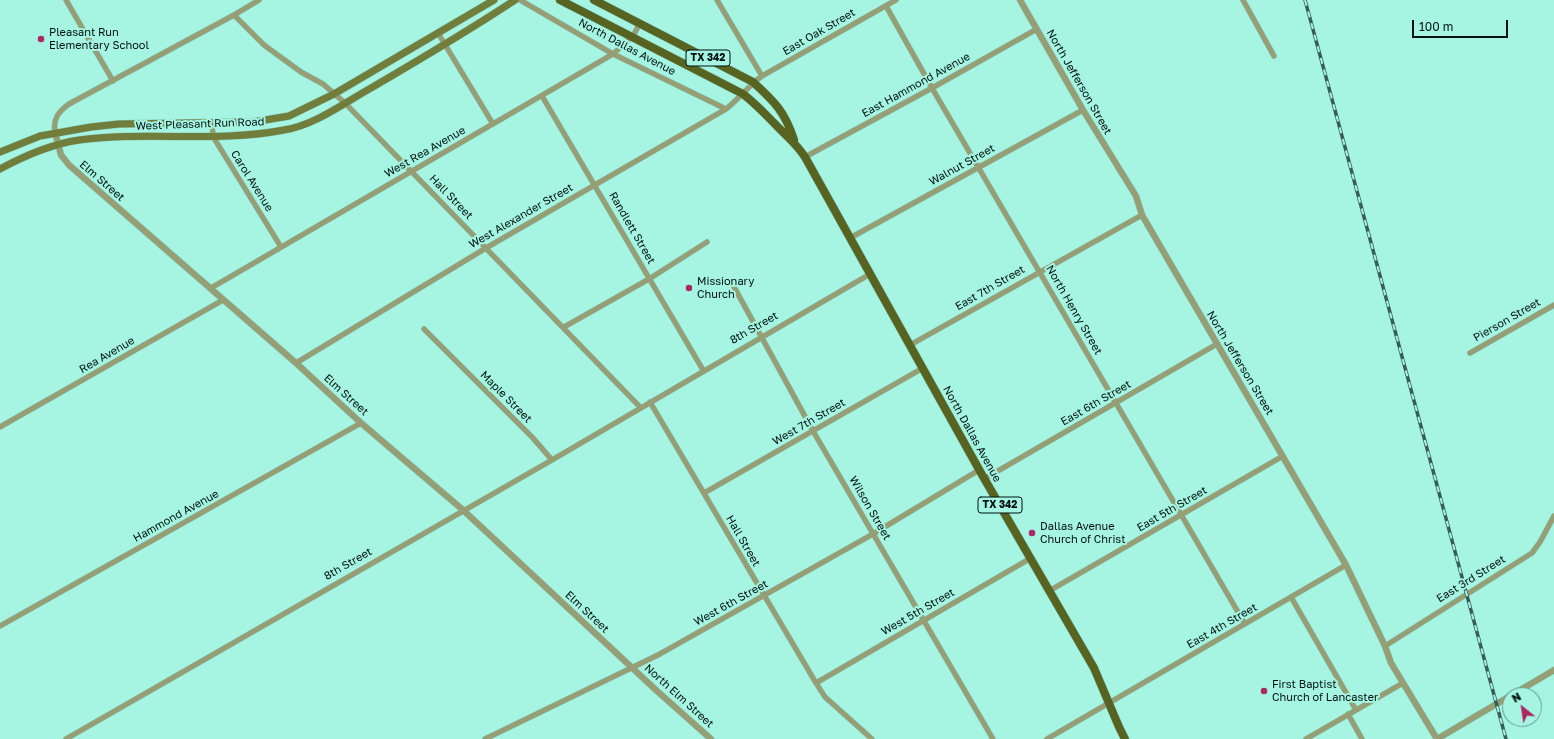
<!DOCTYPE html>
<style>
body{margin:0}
#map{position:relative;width:1554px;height:739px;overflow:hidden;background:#a6f4e2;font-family:"Golos Text",sans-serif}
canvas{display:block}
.north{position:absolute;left:1502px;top:687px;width:40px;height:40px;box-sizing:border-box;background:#a6f4e2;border:1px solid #649a8d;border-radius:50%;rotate:330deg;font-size:11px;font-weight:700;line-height:16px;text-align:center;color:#00120e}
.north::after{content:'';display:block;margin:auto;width:14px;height:18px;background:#af2564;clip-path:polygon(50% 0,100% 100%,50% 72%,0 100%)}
.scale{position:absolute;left:1412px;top:20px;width:96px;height:18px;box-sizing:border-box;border:2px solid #00120e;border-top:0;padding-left:5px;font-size:12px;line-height:14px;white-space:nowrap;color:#00120e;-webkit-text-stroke:3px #a6f4e2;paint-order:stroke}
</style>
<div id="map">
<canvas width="1554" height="739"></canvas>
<div class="north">N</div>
<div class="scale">100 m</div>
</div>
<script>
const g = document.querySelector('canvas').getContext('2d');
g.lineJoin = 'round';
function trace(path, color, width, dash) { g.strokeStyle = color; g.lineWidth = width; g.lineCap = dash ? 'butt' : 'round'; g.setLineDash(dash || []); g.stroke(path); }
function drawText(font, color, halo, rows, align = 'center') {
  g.font = font + ' "Golos Text",sans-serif'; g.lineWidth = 4; g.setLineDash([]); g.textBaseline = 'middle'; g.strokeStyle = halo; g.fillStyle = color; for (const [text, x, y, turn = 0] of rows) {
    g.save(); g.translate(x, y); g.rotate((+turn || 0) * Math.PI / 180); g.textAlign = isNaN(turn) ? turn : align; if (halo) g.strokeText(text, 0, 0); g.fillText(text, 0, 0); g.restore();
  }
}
const minor = new Path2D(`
 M66 0 113 81
 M520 0 613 54 726 109
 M717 0 762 76
 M1243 0 1274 56
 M886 6 932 88 1245 624
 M234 15 264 45 301 72 323 84 345 103 640 407
 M438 33 493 124
 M542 96 703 370
 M212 124 213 136 217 143 281 247
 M55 132C53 119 58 112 69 104L234 15 259 0
 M805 157 932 88 1037 29
 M850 238 1083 110
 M733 285 813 431 993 739
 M211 288 613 54 633 36 640 23
 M564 327 649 279 707 242
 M424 329 532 437 552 460
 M910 345 1142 215
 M1470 353 1554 305
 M296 363 486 248 726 109C739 99 749 85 762 76L896 0
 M650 402 816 683 825 697 872 739
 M0 427 223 300
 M984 479 1217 344
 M704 493 923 368
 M1049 591 1283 456
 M1291 597 1356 710
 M0 626 361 423
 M1385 646 1532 553 1540 542 1554 516
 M816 683 1031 558
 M1348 714 1362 739
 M66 739 552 460 870 274
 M485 739 658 655 873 534 979 470
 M1047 739 1346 565
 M1306 739 1403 683`);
const tertiary = new Path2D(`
 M1020 0 1083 110 1136 196 1142 215 1346 565 1385 646 1391 663 1437 739
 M55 132 61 155 69 165 296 363 361 423 463 510 657 691 711 739
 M1512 695 1554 670
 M1437 739 1510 696`);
const secondary = new Path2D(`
 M0 152 40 136 91 127 119 124 253 122 289 116 334 94 494 0
 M0 169C24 156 52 144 79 140 147 131 216 143 284 130 315 125 344 103 371 88 419 60 468 31 515 0`);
const primary = new Path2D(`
 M560 0 743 94C756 104 764 113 775 124 787 137 795 142 805 157L981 473 1094 668 1119 727 1125 739
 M594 0 753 82C775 102 785 112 794 140`);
const rail = new Path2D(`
 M1305 0 1506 739`);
const markers = [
 [41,39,4,"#af2564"],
 [689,288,4,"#af2564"],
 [1032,533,4,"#af2564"],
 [1264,691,4,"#af2564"]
];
const shields = [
 [708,58,44],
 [1000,505,44]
];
const shieldNames = [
 ["TX 342",708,58],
 ["TX 342",1000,505]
];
const streetNames = [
 ["East Oak Street",819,32,-30],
 ["North Dallas Avenue",627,47,28],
 ["North Jefferson Street",1079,82,60],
 ["East Hammond Avenue",916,85,-29],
 ["West Pleasant Run Road",200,124,-2],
 ["West Rea Avenue",425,152,-30],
 ["Walnut Street",962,165,-29],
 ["Elm Street",102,181,41],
 ["Carol Avenue",252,181,58],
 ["Hall Street",451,197,46],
 ["West Alexander Street",521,216,-30],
 ["Randlett Street",632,228,60],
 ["East 7th Street",990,288,-30],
 ["North Henry Street",1074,310,60],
 ["Pierson Street",1507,320,-30],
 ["8th Street",754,328,-30],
 ["Rea Avenue",107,355,-30],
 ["North Jefferson Street",1240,363,59],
 ["Elm Street",346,395,42],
 ["Maple Street",506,397,45],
 ["East 6th Street",1096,403,-30],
 ["West 7th Street",809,422,-30],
 ["North Dallas Avenue",972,434,61],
 ["Wilson Street",870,508,60],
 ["East 5th Street",1172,509,-30],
 ["Hammond Avenue",176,516,-29],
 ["Hall Street",743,541,60],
 ["8th Street",348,564,-30],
 ["East 3rd Street",1471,579,-32],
 ["West 6th Street",731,603,-29],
 ["Elm Street",587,612,43],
 ["West 5th Street",918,612,-30],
 ["East 4th Street",1222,626,-30],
 ["North Elm Street",679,696,42]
];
const poiNames = [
 ["Pleasant Run",49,33],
 ["Elementary School",49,46],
 ["Missionary",697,282],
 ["Church",697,295],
 ["Dallas Avenue",1040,527],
 ["Church of Christ",1040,540],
 ["First Baptist",1272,685],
 ["Church of Lancaster",1272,698]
];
trace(minor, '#8bd0c0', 6);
trace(tertiary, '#8bd0c0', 7);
trace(secondary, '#8bd0c0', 8);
trace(primary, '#8bd0c0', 9);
trace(minor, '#959e74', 5);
trace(tertiary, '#959e74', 6);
trace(secondary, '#707d3b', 7);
trace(primary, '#576321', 8);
trace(rail, '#375d55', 3.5);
trace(rail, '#a6f4e2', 2, [6]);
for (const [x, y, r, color] of markers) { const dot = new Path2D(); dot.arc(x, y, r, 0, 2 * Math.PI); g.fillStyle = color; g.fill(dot); trace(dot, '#a6f4e2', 1.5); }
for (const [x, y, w] of shields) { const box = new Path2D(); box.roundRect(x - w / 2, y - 8, w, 16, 3); g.fillStyle = '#a6f4e2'; g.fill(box); trace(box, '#00120e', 1); }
drawText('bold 10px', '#00120e', null, shieldNames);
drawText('11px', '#00120e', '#a6f4e2', streetNames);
drawText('11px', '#00120e', '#a6f4e2', poiNames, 'left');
</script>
